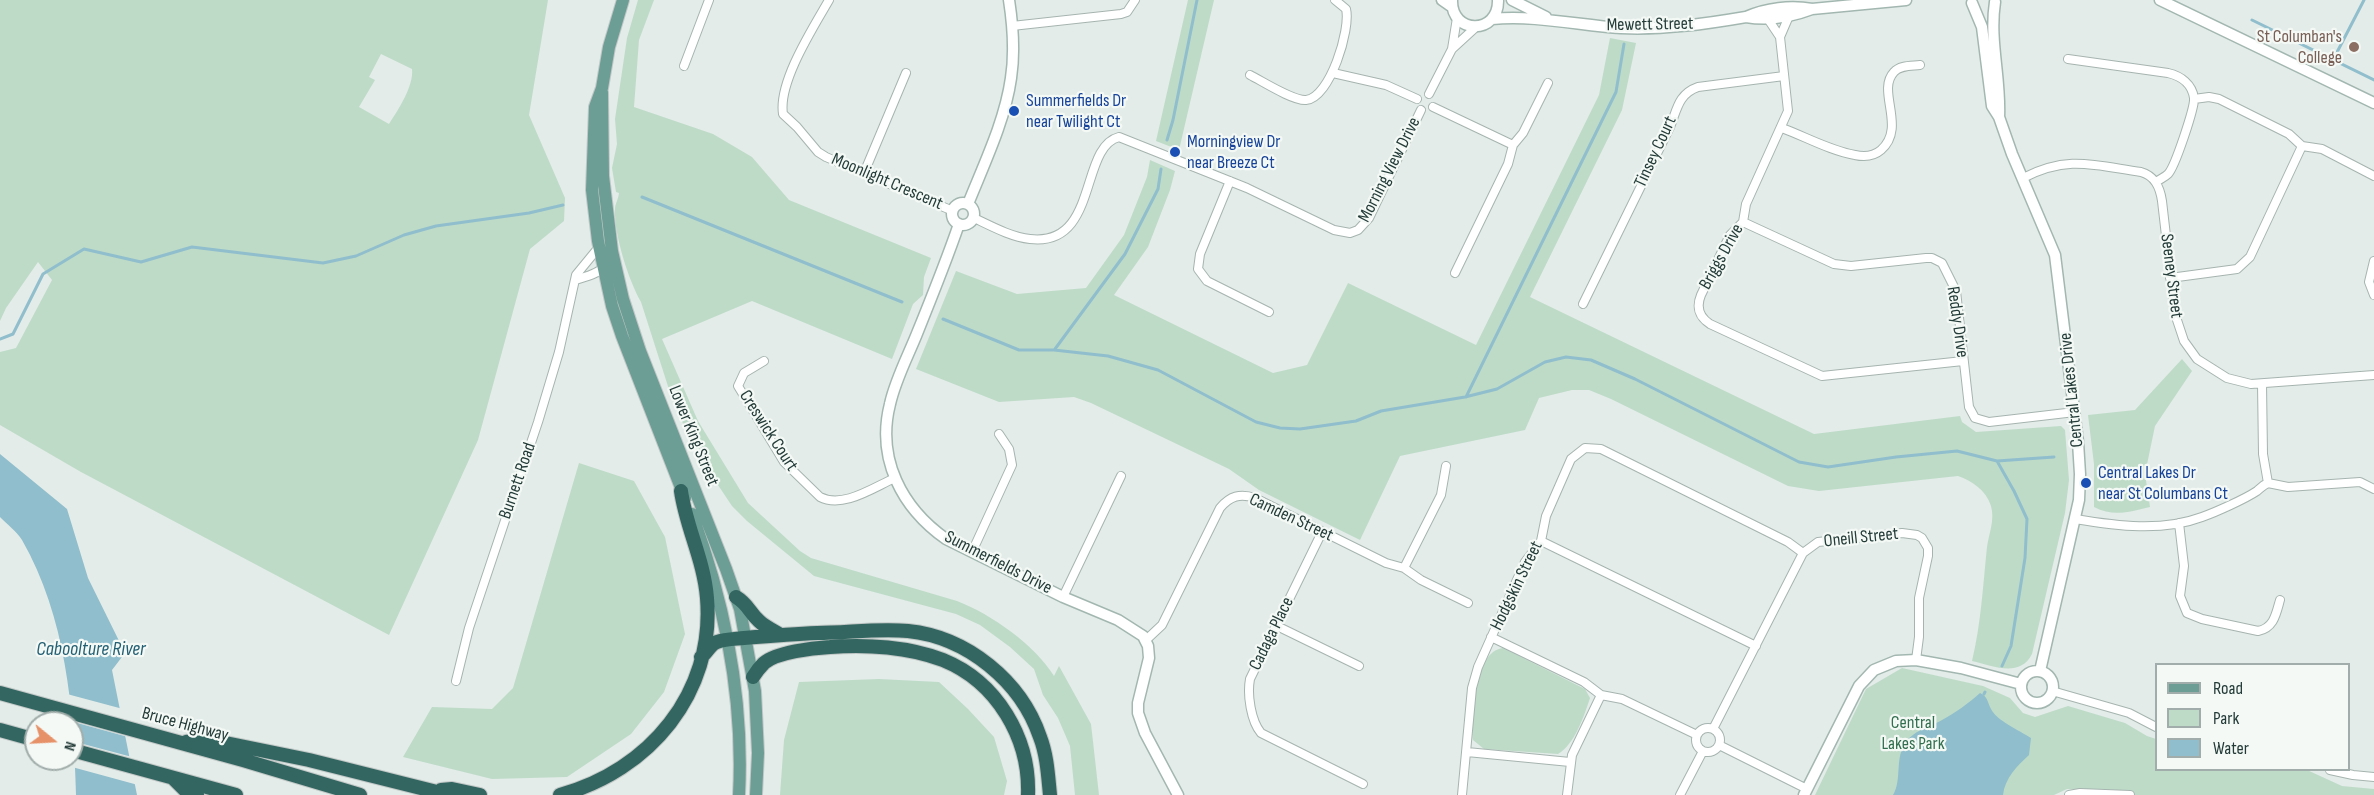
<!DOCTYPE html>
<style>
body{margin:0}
#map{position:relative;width:2374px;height:795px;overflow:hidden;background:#e3ece9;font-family:"Sofia Sans Condensed",sans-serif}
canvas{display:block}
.legend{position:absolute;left:2155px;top:663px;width:195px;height:108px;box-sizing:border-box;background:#f4f9f6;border:2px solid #a1adaa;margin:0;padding:8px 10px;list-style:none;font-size:18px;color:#243c38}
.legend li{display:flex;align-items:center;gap:12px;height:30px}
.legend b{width:30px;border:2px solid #a1adaa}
.north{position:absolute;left:24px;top:711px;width:60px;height:60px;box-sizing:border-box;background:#f4f9f6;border:2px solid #a1adaa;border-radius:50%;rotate:108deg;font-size:16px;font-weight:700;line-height:24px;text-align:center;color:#243c38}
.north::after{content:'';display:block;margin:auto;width:21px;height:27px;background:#e69167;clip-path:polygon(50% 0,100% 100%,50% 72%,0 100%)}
</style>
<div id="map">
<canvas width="2374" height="795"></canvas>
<ul class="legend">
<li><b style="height:8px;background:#6c9e95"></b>Road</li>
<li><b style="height:16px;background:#bedbc8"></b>Park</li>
<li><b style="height:16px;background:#90becc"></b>Water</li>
</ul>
<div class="north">N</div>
</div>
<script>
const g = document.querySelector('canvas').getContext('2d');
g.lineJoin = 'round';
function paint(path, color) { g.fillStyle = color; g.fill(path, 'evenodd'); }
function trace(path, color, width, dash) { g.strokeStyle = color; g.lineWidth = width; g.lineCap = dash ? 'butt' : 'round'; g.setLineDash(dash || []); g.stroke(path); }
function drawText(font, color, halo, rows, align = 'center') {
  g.font = font + ' "Sofia Sans Condensed",sans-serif'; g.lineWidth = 4.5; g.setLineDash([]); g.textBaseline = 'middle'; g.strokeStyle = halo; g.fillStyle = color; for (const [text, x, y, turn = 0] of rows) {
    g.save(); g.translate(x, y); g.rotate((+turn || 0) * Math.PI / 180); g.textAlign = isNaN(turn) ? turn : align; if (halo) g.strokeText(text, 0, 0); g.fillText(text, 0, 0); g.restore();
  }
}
const green = new Path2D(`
 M0 0H548L529 115 565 198 564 221 530 249 478 440 389 635 81 472 0 425V352L16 348 52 280 38 262 6 308 0 321ZM381 54 412 69C414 86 398 110 389 124L359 107 375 80 369 77Z
 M638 0H654L639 40 634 107 713 134 752 157 789 200 931 258 924 277 923 295 913 304 892 359 752 301 662 339 698 421 748 503 800 551 811 558 957 601C991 614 1035 645 1054 676L1059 666 1091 724 1099 795H1075L1070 746 1058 718 1043 695 1034 669 1010 647 980 625 956 614 814 576 747 521 732 506 714 479 711 467 694 446 674 405 641 302C629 281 614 235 615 210 615 203 618 201 619 193L616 192 612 168 617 144 615 119 627 38Z
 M1188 0H1214L1179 150 1156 141Z
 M1610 38 1636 43 1622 110 1530 297 1814 434 1960 416 1962 422 1976 432 2061 426 2065 430 2069 480 2065 513 2032 654C2020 678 1993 666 1972 661 1981 624 1983 585 1987 547 1989 533 1995 520 1991 506 1986 490 1972 481 1958 476L1819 491 1788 486 1611 399 1589 390H1572L1539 398 1525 430 1400 456 1360 540 1259 490 1229 469 1091 403 1074 397 999 402 916 369 956 271 1017 294 1086 288 1124 235 1147 177 1150 160 1175 171 1170 190 1148 247 1114 295 1273 373 1307 365 1348 283 1476 345 1599 95Z
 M2182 359 2192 371 2155 426 2145 474 2150 507C2130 512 2113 517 2094 507V464L2088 415 2135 410Z
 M579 463 634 481 665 537 685 634 664 692 631 734 567 777 492 779 403 757 432 707 492 709 513 688Z
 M1503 648 1585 689 1590 698C1584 716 1575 744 1558 754L1484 749 1473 740C1472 716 1473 652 1503 648Z
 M1902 668 1983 686 2010 698 2023 713 2035 717 2068 706 2125 723 2147 736 2156 739V770H2307L2342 786 2374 789V795H2135L2119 790 2067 789 2054 795H1815L1866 689Z
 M879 679 939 682 968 709 994 737 1007 781 1004 795H780L784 740 799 682Z`);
const water = new Path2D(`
 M0 454 67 509 88 578 125 653 112 670 137 795H76C74 709 66 617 22 540 17 532 7 524 0 517Z
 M1980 693C1988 697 1987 701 1991 709 1997 721 2019 730 2031 738L2029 755C2017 766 2005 778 2003 795H1893C1902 780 1895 761 1904 745 1913 730 1928 728 1942 720 1955 713 1969 703 1980 693Z`);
const pier = new Path2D(`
 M67 694 123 709 128 737 70 721Z
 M72 741 132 757 138 785 72 767Z`);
const stream = new Path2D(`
 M2252 20 2374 80
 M2333 60 2364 0
 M1167 140 1173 120 1197 0
 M642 197 902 302
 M943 319 1019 350H1054L1108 356 1158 370 1256 422 1280 428 1300 429 1356 421 1381 411 1465 397 1497 389 1545 362 1566 357 1591 360 1635 379 1799 462 1828 467 1896 457 1957 451 1997 461 2014 491 2027 519 2025 558 2011 646 2002 666
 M0 339 13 334 43 274 84 249 141 262 192 247 323 263 356 256 404 235 436 226 529 213 563 205
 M1055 349 1125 254 1158 189 1161 169
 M1466 397 1616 92 1624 44
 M1997 461 2054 457
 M1984 694 1985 692`);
const street = new Path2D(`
 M829 0C813 28 778 82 783 114L797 127 818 152 826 157 953 211
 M1768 19 1780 37 1788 111 1746 204 1743 222 1730 235 1701 295C1696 307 1699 317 1710 324L1822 376 1963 361
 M1012 26 1121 14 1127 12 1135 0
 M1780 37 1789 16
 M1452 49 1457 18
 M2068 59 2168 73C2181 76 2192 84 2194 98 2195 107 2175 167 2168 174 2165 177 2160 179 2156 182
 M684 66 709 0
 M1333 73 1386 85 1417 99
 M1250 75C1262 81 1293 101 1306 100 1330 98 1351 29 1346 9L1335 0
 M1429 94 1452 49 1476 27
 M2194 99 2209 97 2219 99 2289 134 2302 146 2322 149 2374 176
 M1433 107 1513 145
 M1782 128C1806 137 1831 151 1855 155 1864 157 1874 156 1881 150 1907 127 1876 91 1894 72 1900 65 1911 66 1920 65
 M864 173 906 73
 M2023 178C2068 155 2093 165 2141 172 2155 176 2160 187 2162 201L2175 314 2184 341 2197 359 2227 378 2251 384 2374 375
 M1230 181 1200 254 1198 269 1207 281 1269 312
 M974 218C991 226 1011 237 1030 239 1099 247 1079 147 1119 137L1247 188 1334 230 1350 233 1358 230 1369 218 1421 110
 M1743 222 1834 264 1851 266 1926 258H1932L1942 263 1956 291 1969 407 1975 418 1989 422 2075 412
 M2374 261 2369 282 2374 295
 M1455 273 1508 164 1513 145 1523 133 1548 83
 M2170 278 2237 269 2250 257 2302 146
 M575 280C584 277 600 274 605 265
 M1583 304 1670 127C1677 110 1678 94 1698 87L1784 76
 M764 361 744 373 738 386 784 462 820 497C843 509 874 487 895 478
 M2262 384 2263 454 2268 483
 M2075 519C2117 526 2162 532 2202 517 2216 512 2245 499 2257 491 2261 488 2263 485 2268 483L2288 487 2360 482 2374 489
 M2179 523 2184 566 2180 596 2187 613 2202 619 2258 631C2274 628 2276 614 2280 600
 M1322 532 1250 679C1247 695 1251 721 1261 733L1363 784
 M1541 541 1756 646
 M972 552 1012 465 1009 449 999 434
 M1404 568 1441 495 1446 466
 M1063 597 1121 476
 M1277 626 1359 666
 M1491 637 1584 682 1601 695 1622 699 1697 735
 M1146 640 1162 625 1220 508C1230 496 1240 493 1255 498L1386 563 1404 568 1421 580 1468 603
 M456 681 469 628 538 422 559 352 576 275 599 247
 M2052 691 2129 713 2156 727
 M1696 740a12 12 0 1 1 24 0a12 12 0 1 1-24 0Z
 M1713 729 1803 553 1818 542 1902 533 1917 535 1922 538 1928 548V556L1919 598V637L1916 660
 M1719 745 1807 789
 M1467 752 1570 762
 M2330 770 2353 775 2374 777
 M1462 795 1472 688 1478 667 1525 562 1541 541 1546 516 1571 459 1585 448 1601 449 1788 542 1803 553
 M1567 795 1572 755 1601 695
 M1680 795 1703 751
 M2069 795 2080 793 2130 795`);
const secondary = new Path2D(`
 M1442 0 1452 7
 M1452 0C1451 35 1499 35 1498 0
 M1512 0 1546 17
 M2160 0 2374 103
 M1995 2C1989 41 2001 78 1999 117
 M1972 3 1982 27 1992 106 1999 117 2012 154 2055 255 2078 442 2080 474 2079 500 2040 671
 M1746 17C1768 21 1791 17 1812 9L1906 0
 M1492 19C1535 15 1578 25 1621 28 1663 30 1705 24 1746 17 1766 8 1791 5 1812 9
 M952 214a11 11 0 1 1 22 0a11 11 0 1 1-22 0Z
 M968 204C984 164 1005 121 1011 78 1015 52 1013 26 1009 0
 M959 224C946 262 931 299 916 336 907 358 895 381 890 404 876 459 902 508 946 539L1063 597 1118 620 1143 636 1148 646 1149 658 1138 703V713L1145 733 1178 795
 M2021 687a16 16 0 1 1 32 0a16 16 0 1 1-32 0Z
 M1804 795 1859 686 1874 670 1896 661 1916 660 1961 668 2021 684`);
const primary = new Path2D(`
 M623 0 609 47 602 88 595 107 592 190 598 241 612 306 622 336 685 498
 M602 92 603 176 612 251 623 299 640 351 726 569 740 609 755 691 758 753 756 795
 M692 514C725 604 744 699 739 795`);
const highway = new Path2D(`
 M736 597C748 604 749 612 759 621 764 626 772 630 779 634
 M701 657C707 653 710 644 717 642 725 639 735 639 744 638 768 636 792 634 817 633 847 633 878 628 908 631 967 637 1021 681 1040 737 1047 755 1048 775 1050 795
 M753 677C756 672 760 667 764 663 777 652 813 648 830 647 867 644 909 647 943 660 997 682 1030 738 1028 795
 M0 693 243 760 360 795
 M0 730 36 740
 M186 742 206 739 309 760 449 795
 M72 750 236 795
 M174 779 187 792 197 795
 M441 790 452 789 480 795
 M560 795C649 771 715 693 707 598 704 560 686 527 681 491`);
const markers = [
 [2354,47,6,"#8d6e63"],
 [1014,111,6,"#1a4fb4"],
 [1175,152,6,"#1a4fb4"],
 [2086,483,6,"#1a4fb4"]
];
const streetNames = [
 ["Mewett Street",1650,25,-1],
 ["Tinsey Court",1656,152,-65],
 ["Morning View Drive",1390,170,-63],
 ["Moonlight Crescent",887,182,23],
 ["Briggs Drive",1722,257,-61],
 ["Seeney Street",2171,276,83],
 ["Reddy Drive",1957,322,82],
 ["Central Lakes Drive",2072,390,-96],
 ["Creswick Court",768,431,57],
 ["Lower King Street",693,436,68],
 ["Burnett Road",518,481,-71],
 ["Camden Street",1291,518,25],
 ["Oneill Street",1861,538,-6],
 ["Summerfields Drive",998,563,27],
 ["Hodgskin Street",1517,586,-64],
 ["Cadaga Place",1272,634,-64],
 ["Bruce Highway",185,725,15]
];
const educationNames = [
 ["St Columban's",2342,37],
 ["College",2342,58]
];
const transitNames = [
 ["Summerfields Dr",1026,101],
 ["near Twilight Ct",1026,122],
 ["Morningview Dr",1187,142],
 ["near Breeze Ct",1187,163],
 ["Central Lakes Dr",2098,473],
 ["near St Columbans Ct",2098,494]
];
const parkNames = [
 ["Central",1913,723],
 ["Lakes Park",1913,744]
];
const waterNames = [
 ["Caboolture River",91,650]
];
paint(green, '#bedbc8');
paint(water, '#90becc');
paint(pier, '#e3ece9');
trace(stream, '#90becc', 3);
trace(street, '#a6b4b0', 10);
trace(secondary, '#a3b7b1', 13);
trace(primary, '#c2c8c7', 14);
trace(highway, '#c2c8c7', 16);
trace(street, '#fff', 8);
trace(secondary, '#fff', 10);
trace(primary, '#6c9e95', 12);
trace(highway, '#336660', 14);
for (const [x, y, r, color] of markers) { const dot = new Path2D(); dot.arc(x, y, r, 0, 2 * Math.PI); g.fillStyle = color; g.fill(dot); trace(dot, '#f4f9f6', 2); }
drawText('18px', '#243c38', '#f4f9f6', streetNames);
drawText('18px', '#785e54', '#f4f9f6', educationNames, 'right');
drawText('18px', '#164399', '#f4f9f6', transitNames, 'left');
drawText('18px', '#326f4f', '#f4f9f6', parkNames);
drawText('italic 20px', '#235f73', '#f4f9f6', waterNames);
</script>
